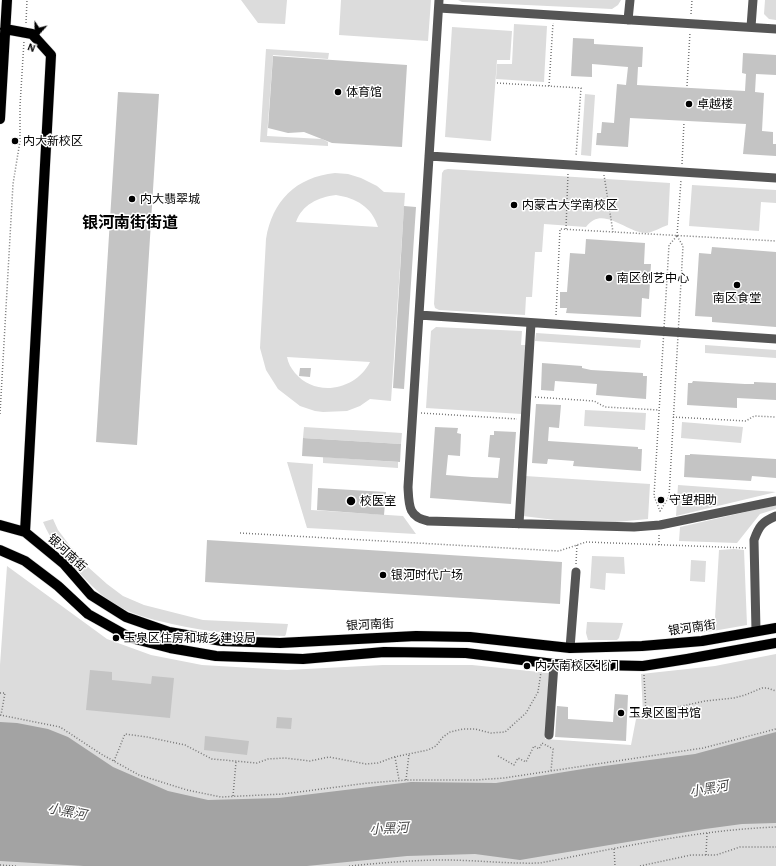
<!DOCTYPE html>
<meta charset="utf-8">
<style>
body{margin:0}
#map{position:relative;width:776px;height:866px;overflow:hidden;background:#fff;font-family:"Alegreya Sans",sans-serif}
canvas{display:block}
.north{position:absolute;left:16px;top:16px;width:40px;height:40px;-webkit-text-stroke:3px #fff;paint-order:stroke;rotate:201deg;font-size:11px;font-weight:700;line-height:16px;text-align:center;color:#000}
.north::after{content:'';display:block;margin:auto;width:14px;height:18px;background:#000;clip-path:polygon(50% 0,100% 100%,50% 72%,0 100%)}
</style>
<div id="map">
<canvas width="776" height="866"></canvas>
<div class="north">N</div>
</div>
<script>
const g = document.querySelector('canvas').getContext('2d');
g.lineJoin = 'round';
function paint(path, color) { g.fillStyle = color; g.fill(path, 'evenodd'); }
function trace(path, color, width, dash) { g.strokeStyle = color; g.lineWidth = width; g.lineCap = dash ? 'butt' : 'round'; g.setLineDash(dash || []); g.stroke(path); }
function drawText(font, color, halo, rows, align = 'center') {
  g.font = font + ' "Alegreya Sans","Noto Sans SC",sans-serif'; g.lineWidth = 3; g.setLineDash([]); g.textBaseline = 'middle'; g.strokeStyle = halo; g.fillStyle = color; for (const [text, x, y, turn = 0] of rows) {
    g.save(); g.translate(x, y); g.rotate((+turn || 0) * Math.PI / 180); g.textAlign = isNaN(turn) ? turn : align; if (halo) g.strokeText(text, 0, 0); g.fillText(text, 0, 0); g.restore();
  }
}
const green = new Path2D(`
 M241 0H287L285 24 258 23Z
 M341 0H431L428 41 339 35Z
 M458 0H621L618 5 612 9 462 2Z
 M765 0H776V20L769 19 764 14Z
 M514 24 547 26 544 82 496 79 497 64H512Z
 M452 27 512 31 510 60H497L491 141 445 137Z
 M266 49 329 53 328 59 273 55 267 136 322 139 328 142V146L260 142Z
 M585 94 595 95 591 156 581 155Z
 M448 169 670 183 668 225C661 227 654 232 647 233 627 234 603 204 586 227L544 224 542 252H535L532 297H526L525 315 439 310 435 308 434 304 442 173 444 170Z
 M335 173 348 174 361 178 377 186 384 192 405 193 391 401 370 399 360 406 347 411 323 412 315 411 300 406 278 389 266 370 260 348 266 239C272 201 296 177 335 173ZM336 195C356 198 372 207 378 227L296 222C302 205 318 197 336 195ZM287 357 370 362C356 390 316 398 295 373 291 368 288 363 287 357Z
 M692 185 776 190V203L761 202 759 231 689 226Z
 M436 327 522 331 521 345H526L522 414 426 408 431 331Z
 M536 333 641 340 640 348 535 341Z
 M705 345 776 350V358L705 353Z
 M585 410 646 413 645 430 584 426Z
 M682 422 743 427 741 443 681 438Z
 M304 427 402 433 401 444 303 438Z
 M323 457 398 462V468L323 463Z
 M287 462 313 464 311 510 403 516 416 534 307 528Z
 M525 476 650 484 648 519 616 522 555 520 523 516Z
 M678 485 776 492 676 516Z
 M776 505V509L760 514 737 543 679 541 680 527Z
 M53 519 58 530 70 546 88 567 107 584 123 596 144 605 203 620 288 624 286 634 285 636C247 635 210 633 172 624 150 619 129 614 110 601 97 592 87 581 76 569 63 555 51 541 43 522Z
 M734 549 744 550 747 625 713 631 687 634V623L715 618 719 550Z
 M592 556 624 557 625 574 606 573 605 590 590 588Z
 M691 560 706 561 705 582 690 581Z
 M7 566 107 639 151 655 202 665 287 670 383 665H472L549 673 545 739 631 745 637 714H643L641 674 715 666 776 654V866H0V665Z
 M587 622 623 623 619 638 617 640H588L586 633Z`);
const water = new Path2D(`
 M0 722 17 723 48 729 68 737 113 767 168 791 208 800 279 798 411 782 496 783 589 768 695 754 776 732V823L742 824 705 829 520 860 475 854 407 856 307 866H84L0 861Z`);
const building = new Path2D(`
 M573 38 594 39V44L643 47 642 67H638L637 85 745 91 746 74 742 73 743 53 776 55V75L756 74 755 92 764 93 762 131 773 132V144H776V156L743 154 746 124 630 118 628 147 596 145 597 133H601L602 122 614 123 617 84 626 85 628 67 592 64V77L571 76Z
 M273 56 407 65 402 147 332 143 304 132 288 133 268 128Z
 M118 92 159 94 137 445 96 442Z
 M404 206 416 207 404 389 393 388Z
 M586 239 645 243 644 264H651L649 299 642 298 641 317 566 313 567 308H560V292H567L570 253 585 254Z
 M712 247 776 252V327L712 322V317L695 316 699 253 711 254Z
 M542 363 582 366V368L591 370 643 373V376H647L646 399 596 395 597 384 555 381 554 391 541 390Z
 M300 368H311L310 377 299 376Z
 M693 381 745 384H754V382L776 383V400L737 398V408L687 405 688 383H692Z
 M536 404 561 405 559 428 549 427 548 441 638 447V449H642L641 471 573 466 574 461 548 459 547 464 532 463Z
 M435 427 458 428 457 433 461 434 460 456 448 455 446 475 472 477 498 478 500 458 488 457 490 435H494V431L516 432 511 504 430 498Z
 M303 438 401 444 400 462 302 456Z
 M690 454 776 459V478L752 476 751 481 684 477 685 455H690Z
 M318 488 386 492 384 515 317 510Z
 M207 540 562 562 560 604 205 582Z
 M90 670 112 672V680L151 684 152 676 174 678 170 718 86 710Z
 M615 694 628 695 626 741 555 737 557 706 568 707V719L613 722Z
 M277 717 292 718 291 729 276 728Z
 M205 736 249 741 247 755 204 750Z`);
const path = new Path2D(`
 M691 14 692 0
 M26 23 27 0
 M497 83 581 88 576 156
 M549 86 553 23
 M687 86 690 32
 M682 164 684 122
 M604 175 613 232
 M566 229 568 173
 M677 236 683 246 669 497 660 511 654 496 669 245Z
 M677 236 681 180
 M556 315 560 229 776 241
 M535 397 594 401 605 407 659 410
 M421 413 517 419
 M0 414 13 184 20 141V106L24 41
 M673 417 746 421 754 416 776 417
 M240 533 559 551 586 542 747 548
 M659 545V533
 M576 564 577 544
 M644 675 646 712 669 709 705 701 734 698 745 695 762 688H767L776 691
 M0 693H5L1 715
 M0 715 60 727 101 754 139 775 187 790 221 797 283 794 368 783 407 780H476L504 778 703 748 776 729
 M498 756 514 765 518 758 526 762 534 746 539 749 542 743 553 749 551 771
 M395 757 399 780
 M114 761 125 734 147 737 185 745 212 759 257 763 268 759 285 758 310 761 329 757 366 764 378 763 394 757 428 750 436 746 443 737 450 732 463 729H475L491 733 505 732 526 713 538 692 541 672
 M406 780 409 754
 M233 796 236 762
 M614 849 615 866
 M706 855 707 833
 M0 865 16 866
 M349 866C381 863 413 860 444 860 476 860 508 864 540 863 618 848 696 830 776 827
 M640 866 691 855H716L740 847H776`);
const minor = new Path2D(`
 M439 0 408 487C409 505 408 517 428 521L634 527 660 525 776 501
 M439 8 776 29
 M628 20 630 0
 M751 27 753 0
 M429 156 776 178
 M419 315 776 339
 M519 524 531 323
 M756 631 754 540C759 526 762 522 776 516
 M570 648 576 572
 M549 735 554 664`);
const major = new Path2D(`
 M5 29 32 34 51 55 25 532
 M0 119 7 0
 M0 525 25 532 64 564 91 595 126 617 169 632 222 641 280 643 416 636 470 637 570 648 642 646 702 641 776 628
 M0 550 25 561 58 586 88 614 131 638 170 648 216 656 303 659 384 652 466 653 554 664 643 666 687 659 776 643`);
const markers = [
 [338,92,4,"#000"],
 [689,104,4,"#000"],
 [15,141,4,"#000"],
 [132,199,4,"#000"],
 [514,205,4,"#000"],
 [609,278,4,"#000"],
 [737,285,4,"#000"],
 [661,500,4,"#000"],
 [351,501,5,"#000"],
 [383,575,4,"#000"],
 [116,638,4,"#000"],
 [527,666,4,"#000"],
 [621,713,4,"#000"]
];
const poiNames = [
 ["体育馆",346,92],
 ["卓越楼",697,104],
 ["内大新校区",23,141],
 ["内大翡翠城",140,199],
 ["内蒙古大学南校区",522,205],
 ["南区创艺中心",617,278],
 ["南区食堂",737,298,"center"],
 ["守望相助",669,500],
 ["校医室",360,501],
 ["银河时代广场",391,575],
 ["玉泉区住房和城乡建设局",124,638],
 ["内大南校区北门",535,666],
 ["玉泉区图书馆",629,713]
];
const streetNames = [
 ["银河南街",67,553,43],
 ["银河南街",370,625,-3],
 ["银河南街",692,628,-8]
];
const waterNames = [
 ["小黑河",709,789,-10],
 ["小黑河",67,812,11],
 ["小黑河",389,829,-3]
];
const districtNames = [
 ["银河南街街道",130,223]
];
paint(green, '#dcdcdc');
paint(water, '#a3a3a3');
paint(building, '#c4c4c4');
trace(major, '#dbdbdb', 11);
trace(path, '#777', 1.5, [1, 2]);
trace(minor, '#555', 9);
trace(major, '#000', 10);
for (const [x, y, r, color] of markers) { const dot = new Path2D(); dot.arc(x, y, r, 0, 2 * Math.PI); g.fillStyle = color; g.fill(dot); trace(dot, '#fff', 1.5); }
drawText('12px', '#000', '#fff', poiNames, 'left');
drawText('12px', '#000', '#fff', streetNames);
drawText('italic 13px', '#444', '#fff', waterNames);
drawText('bold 16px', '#000', '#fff', districtNames);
</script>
